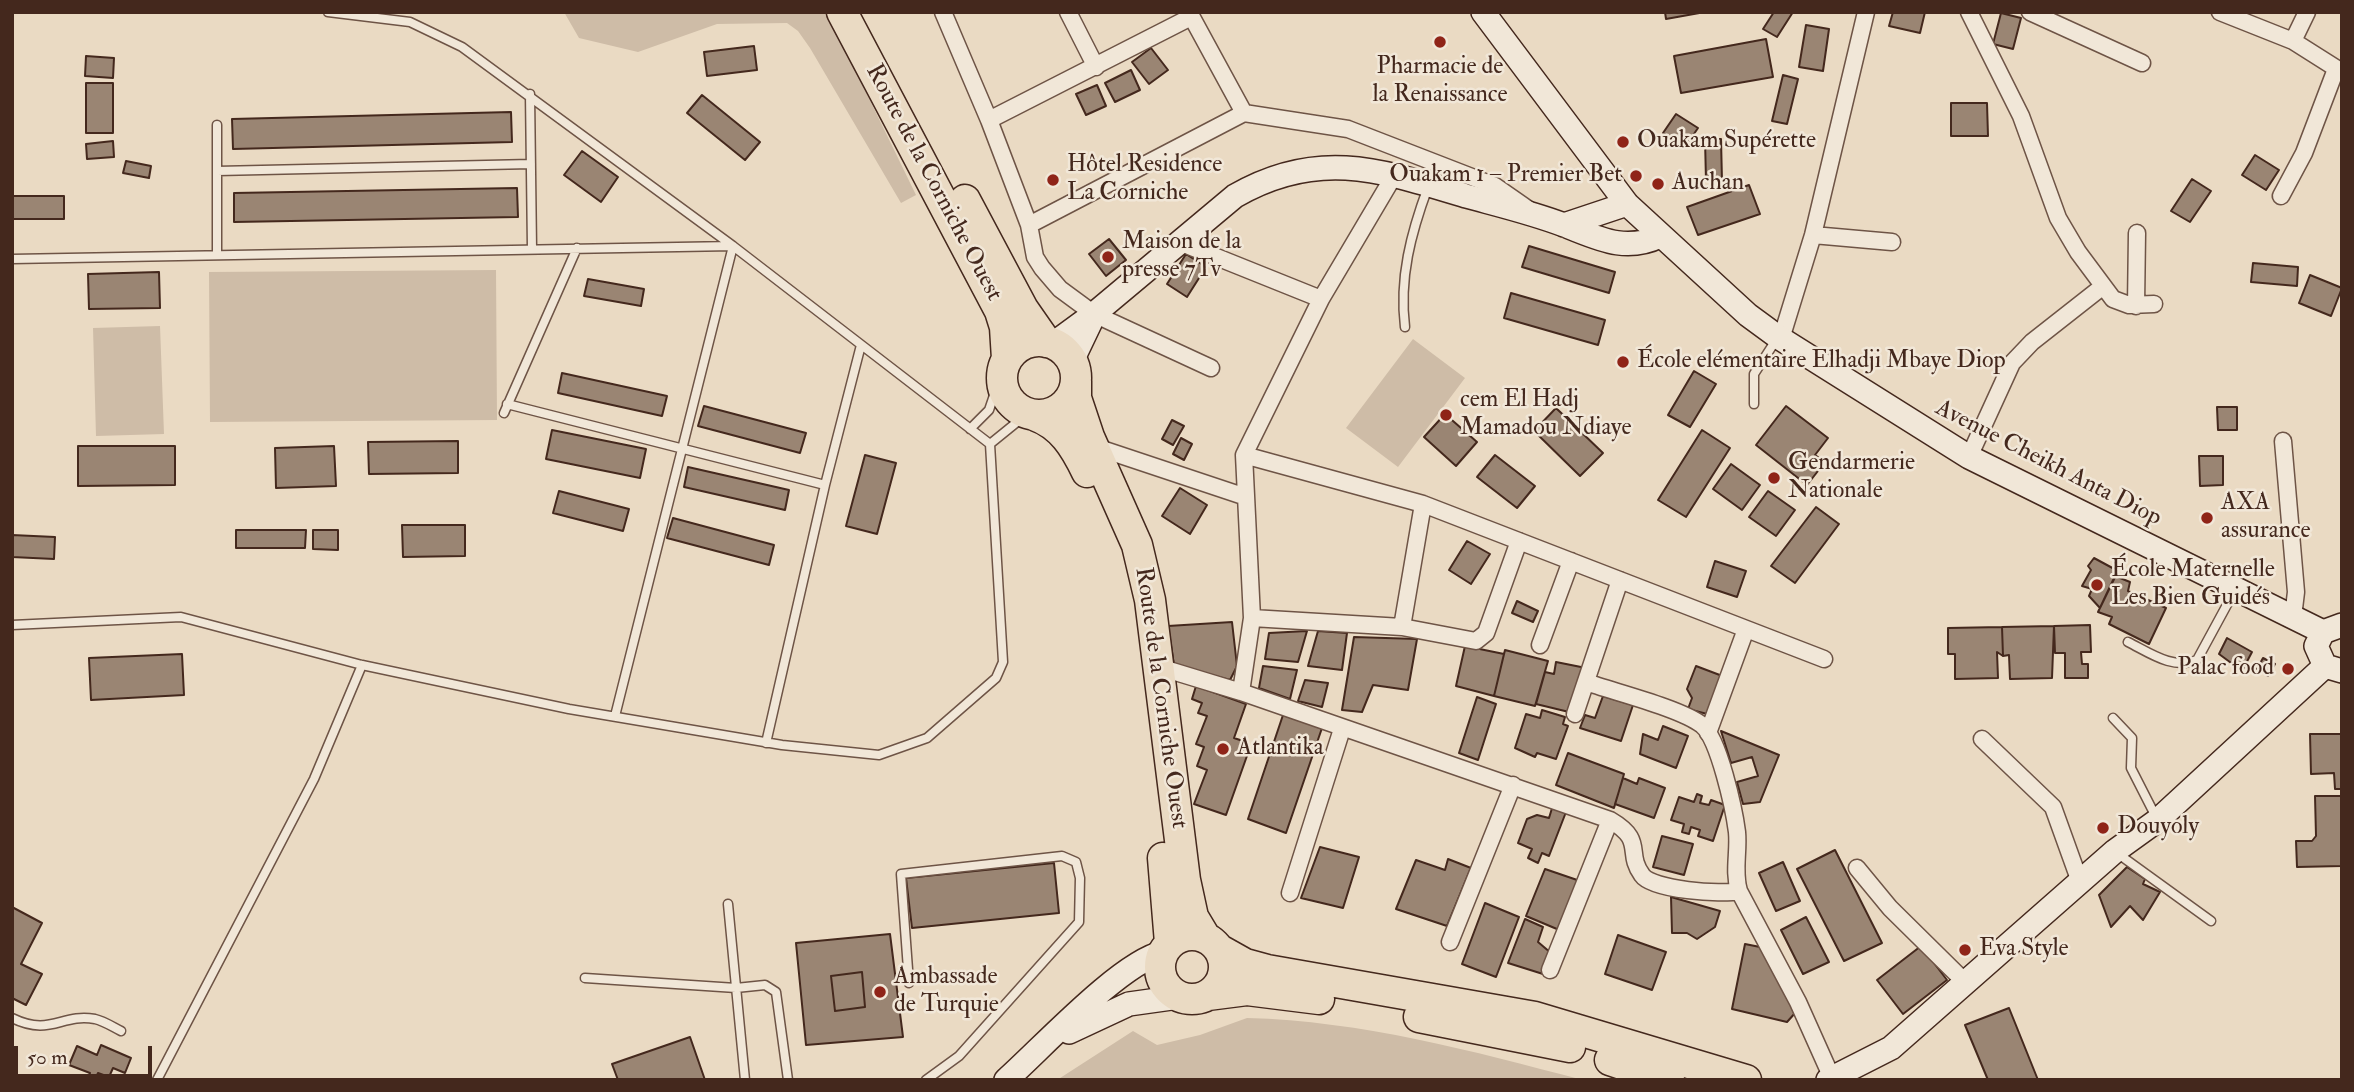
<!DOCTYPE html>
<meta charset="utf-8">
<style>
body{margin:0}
#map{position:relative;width:2354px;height:1092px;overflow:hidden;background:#eadac3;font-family:"IM FELL Double Pica",serif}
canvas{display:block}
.frame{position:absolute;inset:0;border:14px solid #44281d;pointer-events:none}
.scale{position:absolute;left:14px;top:1046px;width:138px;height:32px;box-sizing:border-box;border:4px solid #44281d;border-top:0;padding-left:9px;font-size:21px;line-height:24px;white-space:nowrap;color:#44281d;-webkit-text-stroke:5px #f1e7d8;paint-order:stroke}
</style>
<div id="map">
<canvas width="2354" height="1092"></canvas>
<div class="frame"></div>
<div class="scale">50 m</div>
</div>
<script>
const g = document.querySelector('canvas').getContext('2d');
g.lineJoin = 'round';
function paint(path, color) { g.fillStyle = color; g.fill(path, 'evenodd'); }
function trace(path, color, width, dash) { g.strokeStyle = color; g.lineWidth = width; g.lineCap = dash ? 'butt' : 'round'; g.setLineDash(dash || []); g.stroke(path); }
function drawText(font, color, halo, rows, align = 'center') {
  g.font = font + ' "IM FELL Double Pica",serif'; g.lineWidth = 5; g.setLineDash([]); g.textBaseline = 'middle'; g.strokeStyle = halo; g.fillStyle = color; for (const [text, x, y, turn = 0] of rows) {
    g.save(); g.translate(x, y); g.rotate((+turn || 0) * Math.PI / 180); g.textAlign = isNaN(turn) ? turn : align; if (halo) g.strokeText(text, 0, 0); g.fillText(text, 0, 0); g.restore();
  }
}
const green = new Path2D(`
 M564 12H827L916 195 901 203 810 48 798 31 787 23 717 24 638 52 579 38Z
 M496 270 497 420 210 422 209 272Z
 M160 326 164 434 96 436 93 328Z
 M1413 339 1465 378 1398 467 1346 428Z
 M1247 1018C1362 1021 1472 1051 1583 1080H1057L1133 1031 1157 1045 1200 1035Z`);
const building = new Path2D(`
 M1665 12H1705L1666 19Z
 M1774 12H1793L1777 37 1763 29Z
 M1893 12H1925L1920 33 1889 26Z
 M2001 13 2021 18 2013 49 1993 44Z
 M1806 25 1829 29 1823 71 1799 67Z
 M1766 39 1773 77 1681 93 1674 56Z
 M754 46 757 70 707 76 704 52Z
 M1151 48 1168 70 1149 84 1132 62Z
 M86 56 114 58 113 78 85 76Z
 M1131 70 1140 90 1115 102 1105 83Z
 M1783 75 1798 79 1787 124 1772 121Z
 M86 83H113V133H86Z
 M1097 85 1106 106 1086 115 1076 94Z
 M702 95 760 142 745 160 687 113Z
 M1951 103H1987L1988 136H1951Z
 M511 112 512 142 233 149 232 119Z
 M1676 114 1698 128 1685 147 1663 133Z
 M1705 139H1721L1722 181H1706Z
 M113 141 114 157 87 159 86 144Z
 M582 151 618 177 601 202 564 175Z
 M2255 155 2279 170 2266 190 2242 175Z
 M126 161 151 166 149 178 123 173Z
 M2192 179 2211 191 2190 222 2171 211Z
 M1749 185 1760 214 1698 235 1687 207Z
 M517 188 518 217 234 222V193Z
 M12 196H64V219H12Z
 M1109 239 1126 260 1106 276 1089 254Z
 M1529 246 1615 272 1609 293 1522 267Z
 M1186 254 1206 267 1187 297 1167 284Z
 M2253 263 2298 267 2297 286 2251 282Z
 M159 272 160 308 89 309 88 274Z
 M2310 275 2342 288 2331 316 2299 303Z
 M588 279 644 289 641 306 584 296Z
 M1511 293 1605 320 1598 345 1504 318Z
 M1694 371 1716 384 1690 427 1668 415Z
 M562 373 667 396 662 416 558 393Z
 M704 406 806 433 800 453 698 426Z
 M1786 406 1828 438 1815 455 1825 462 1807 485 1756 445Z
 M2217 407H2237V430H2218Z
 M1556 408 1603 453 1580 476 1534 431Z
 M1445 414 1477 442 1456 466 1424 437Z
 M1172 420 1184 426 1173 445 1162 439Z
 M552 430 646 449 640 478 546 459Z
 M1702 430 1730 448 1686 517 1658 500Z
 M1181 438 1192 444 1184 460 1173 454Z
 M458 441V473L369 474 368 442Z
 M78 446H175V485L78 486Z
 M334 446 336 486 276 488 275 448Z
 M865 455 896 463 877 534 846 526Z
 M1495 455 1535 486 1517 508 1477 477Z
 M2199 456H2223V485L2200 486Z
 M1731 464 1760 485 1742 510 1713 489Z
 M688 467 789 490 785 510 684 487Z
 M1180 488 1207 505 1190 534 1162 516Z
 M559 491 629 509 623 531 553 513Z
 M1768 491 1795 510 1776 536 1749 517Z
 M1816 507 1839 524 1795 583 1771 566Z
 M673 518 774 545 769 565 667 538Z
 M402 525H465V556L403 557Z
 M236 530H306L305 548H236Z
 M313 530H338V550L313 549Z
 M12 535 55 537 54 559 12 557Z
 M1467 541 1490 554 1471 584 1449 570Z
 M2094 558 2118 571 2100 608 2089 596 2092 589 2082 586 2091 570 2088 566Z
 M1715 561 1746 571 1737 597 1707 587Z
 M2115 576 2130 582 2128 591 2166 608 2149 644 2109 624 2112 617 2098 612Z
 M1517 601 1538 611 1533 622 1512 613Z
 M1232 622 1237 666 1230 680 1174 665 1168 626Z
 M2090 625 2091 652H2081L2082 664H2088V678H2065V653H2055L2054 626Z
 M2054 626 2052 678 2010 679 2009 655 2003 656 2002 627Z
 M2002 627 2003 656 1997 652 1998 678 1955 679V654H1948V628Z
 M1307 631 1298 662 1265 659 1269 633Z
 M1318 631 1347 633 1342 670 1308 666Z
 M1354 637 1417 639 1408 690 1373 685 1362 712 1342 710Z
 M2227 638 2252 652 2242 671 2219 654Z
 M1465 646 1504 654 1494 696 1456 686Z
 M1505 650 1548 661 1535 706 1494 696Z
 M182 654 184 695 91 700 89 658Z
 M2263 658 2275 664 2268 676 2257 669Z
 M1556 662 1586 668 1569 712 1536 704 1545 672 1554 674Z
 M1263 666 1297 670 1290 699 1259 688Z
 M1696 666 1725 677 1711 715 1688 709 1692 698 1687 689Z
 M1305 680 1328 683 1322 707 1298 701Z
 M1196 686 1246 704 1234 738 1246 742 1243 751 1248 753 1226 815 1194 804 1207 770 1197 766 1204 747 1196 744 1207 716 1198 713 1202 703 1192 699Z
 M1603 696 1633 705 1621 741 1580 728 1585 715 1595 718Z
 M1477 697 1496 704 1478 760 1459 753Z
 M1542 710 1565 717 1563 724 1568 726 1556 759 1537 753 1535 757 1515 748 1526 714 1540 718Z
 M1283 715 1322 728 1286 833 1248 819Z
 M1663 726 1688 736 1676 768 1640 754 1643 734 1658 740Z
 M1721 731 1779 755 1760 802 1743 804 1737 782 1758 776 1752 757 1731 763Z
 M2310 734H2342V789H2335L2334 773 2311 774Z
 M1568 753 1624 774 1614 808 1556 785Z
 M1623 778 1637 784 1639 778 1665 788 1654 818 1615 804Z
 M1697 794 1702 796 1700 803 1709 805 1711 800 1725 805 1713 841 1698 836 1700 830 1691 827 1689 834 1682 832 1684 824 1671 820 1679 797 1694 802Z
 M2315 796H2342V866L2297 867 2296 841H2312L2316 836Z
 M1553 805 1566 812 1549 856 1542 853 1538 863 1528 858 1532 849 1518 843 1527 819 1537 815 1549 818Z
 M1662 836 1693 844 1684 875 1653 867Z
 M1320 847 1359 857 1343 908 1301 898Z
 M1835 850 1882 943 1844 961 1797 869Z
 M1448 859 1471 868 1447 926 1396 909 1416 860 1445 870Z
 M1783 862 1800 901 1776 911 1759 873Z
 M1054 863 1059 913 912 928 906 878Z
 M2127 867 2145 879 2143 884 2160 892 2143 920 2130 906 2111 927 2099 895Z
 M1545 869 1583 882 1564 932 1526 916Z
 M1671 897 1720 911 1715 927 1697 939 1687 933H1672Z
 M1485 903 1519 917 1496 977 1462 964Z
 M12 907 42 923 21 964 42 974 26 1005 12 998Z
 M1806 917 1829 962 1803 974 1781 930Z
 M1525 919 1543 927 1538 942 1551 953 1543 974 1508 963Z
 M890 934 903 1037 806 1045 796 943ZM862 972 865 1007 835 1011 831 976Z
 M1618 935 1666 952 1652 990 1605 974Z
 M1745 944 1765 948 1796 1012 1787 1022 1732 1009Z
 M1921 946 1947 980 1903 1014 1877 980Z
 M862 972 865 1007 835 1011 831 976Z
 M2009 1008 2038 1080H1988L1965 1025Z
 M690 1037 705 1080H618L612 1064Z
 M101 1045 131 1058 125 1073 113 1068 109 1077 98 1073 95 1080H87L90 1073 69 1065 77 1046 97 1055Z`);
const lane = new Path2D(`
 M530 94 532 249
 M217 171 531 164
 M217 255V125
 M12 259 733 246
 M1405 327C1399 278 1411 233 1428 187
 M507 404 825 485
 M1754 404V374L1776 340
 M504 413 577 248
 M970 429 989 410 1002 372
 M990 444 1027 414
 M12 625 181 617 362 665 569 709 782 745 879 755 927 738 996 678 1003 662 990 444 733 246 462 47 410 22 328 12
 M2128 642C2150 653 2173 670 2197 660L2235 590
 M615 716 733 246
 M2113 718 2132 738 2131 768 2156 817
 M766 743 825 485 861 345
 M2117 853 2211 921
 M728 904 745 1080
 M585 978 736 988 765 985 776 992 788 1080
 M909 983 901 874 1062 856 1076 862 1080 878 1079 922 959 1056 926 1080
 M12 1018C51 1037 61 1013 95 1019 104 1021 113 1027 121 1031
 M157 1080 314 779 362 665`);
const street = new Path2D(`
 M943 12 989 120 1029 225 1035 257 1042 268 1060 289 1094 314 1211 368
 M1068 12 1096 67
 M1189 12 1244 113
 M1969 12 2021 116 2058 218 2078 252 2113 299 2129 305 2154 304
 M2030 12 2142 63
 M2220 12 2293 41 2342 72
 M2293 41 2307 12
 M989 120 1191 17
 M2281 196 2304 153 2336 69
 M1029 225 1244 113 1348 129 1495 186 1528 209
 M1813 235 1892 242
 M1179 242 1321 299
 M2136 306 2137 233
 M1781 339 1813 235 1866 12
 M2283 441 2296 592 2293 617
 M1093 446 1246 497
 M1244 455 1423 504 1824 659
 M1969 457 2012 363 2032 342 2102 287
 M1252 618 1402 627 1476 641 1486 633 1519 541
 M1402 627 1423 504
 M1540 645 1571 561
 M1159 667 1241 692 1610 820C1646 841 1625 852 1642 875 1652 890 1722 895 1739 891
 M1586 682C1614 692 1680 708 1702 725 1719 739 1734 809 1737 832 1739 852 1733 871 1739 891L1798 1002 1832 1078
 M1241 692 1252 618 1244 455 1321 299 1395 174
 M1575 714 1620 580
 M1708 733 1746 629
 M1982 739 2053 807 2080 882
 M1857 868 1890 908 1966 983
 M1290 893 1342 729
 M1450 942 1513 785
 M1550 970 1610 820`);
const secondary = new Path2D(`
 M1483 12 1627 204 1748 315 1778 337 1969 457 2323 632
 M1564 225 1627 204
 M1053 344 1094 314 1235 196C1318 148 1381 170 1466 196 1499 205 1533 213 1564 225 1598 238 1625 253 1660 236
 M1072 361 1093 317
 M2342 625 2323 632 2316 646 2325 666 2342 671
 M1069 1032 1129 1004 1179 997
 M1006 1080C1042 1048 1120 963 1162 953
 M1828 1080 1891 1048 2115 851 2158 820 2325 666`);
const highway = new Path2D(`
 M842 12 1000 311 1005 327 1007 359
 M965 200 1023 309 1046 342
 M1002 378a37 37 0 1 1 74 0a37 37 0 1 1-74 0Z
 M1076 381V398L1089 437 1137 545 1150 600 1185 880 1193 917 1205 937
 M1034 415C1062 425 1075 447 1087 472
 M1163 858 1170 943
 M1160 967a32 32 0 1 1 64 0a32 32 0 1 1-64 0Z
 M1220 950 1245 964 1267 970 1535 1017 1746 1080
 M1208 995 1247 990 1319 999
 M1419 1017 1570 1047
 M1610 1060 1669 1080`);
const markers = [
 [1440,42,7,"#8f2418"],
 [1623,142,7,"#8f2418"],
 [1636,176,7,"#8f2418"],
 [1053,180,7,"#8f2418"],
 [1658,184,7,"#8f2418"],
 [1108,257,7,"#8f2418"],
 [1623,362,7,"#8f2418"],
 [1446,415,7,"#8f2418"],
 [1774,478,7,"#8f2418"],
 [2207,518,7,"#8f2418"],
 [2097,585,7,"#8f2418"],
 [2288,669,7,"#8f2418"],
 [1223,749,7,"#8f2418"],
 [2103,828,7,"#8f2418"],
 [1965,950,7,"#8f2418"],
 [880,992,7,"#8f2418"]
];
const poiNames = [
 ["Pharmacie de",1440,68,"center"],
 ["la Renaissance",1440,96,"center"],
 ["Ouakam Supérette",1637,142],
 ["Hôtel Residence",1067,166],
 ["La Corniche",1067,194],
 ["Ouakam 1 – Premier Bet",1622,176,"right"],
 ["Auchan",1672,184],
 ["Maison de la",1122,243],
 ["presse 7Tv",1122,271],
 ["École elémentaire Elhadji Mbaye Diop",1637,362],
 ["cem El Hadj",1460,401],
 ["Mamadou Ndiaye",1460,429],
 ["Gendarmerie",1788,464],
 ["Nationale",1788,492],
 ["AXA",2221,504],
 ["assurance",2221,532],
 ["École Maternelle",2111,571],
 ["Les Bien Guidés",2111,599],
 ["Palac food",2274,669,"right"],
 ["Atlantika",1237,749],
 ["Douyoly",2117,828],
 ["Eva Style",1979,950],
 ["Ambassade",894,978],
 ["de Turquie",894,1006]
];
const streetNames = [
 ["Route de la Corniche Ouest",933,183,62],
 ["Avenue Cheikh Anta Diop",2048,464,27],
 ["Route de la Corniche Ouest",1160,698,82]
];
paint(green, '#cebca7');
paint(building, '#9a8573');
trace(building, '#44281d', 2);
trace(lane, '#6e5446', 11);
trace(street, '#6e5446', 19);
trace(secondary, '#44281d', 26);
trace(highway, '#44281d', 33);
trace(lane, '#f1e7d8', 8);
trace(street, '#f1e7d8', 16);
trace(secondary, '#f1e7d8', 23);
trace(highway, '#eadac3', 30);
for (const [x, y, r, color] of markers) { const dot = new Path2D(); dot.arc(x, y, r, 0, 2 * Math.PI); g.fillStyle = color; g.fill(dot); trace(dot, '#f1e7d8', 2.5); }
drawText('24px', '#44281d', '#f1e7d8', poiNames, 'left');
drawText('24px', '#44281d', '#f1e7d8', streetNames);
</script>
